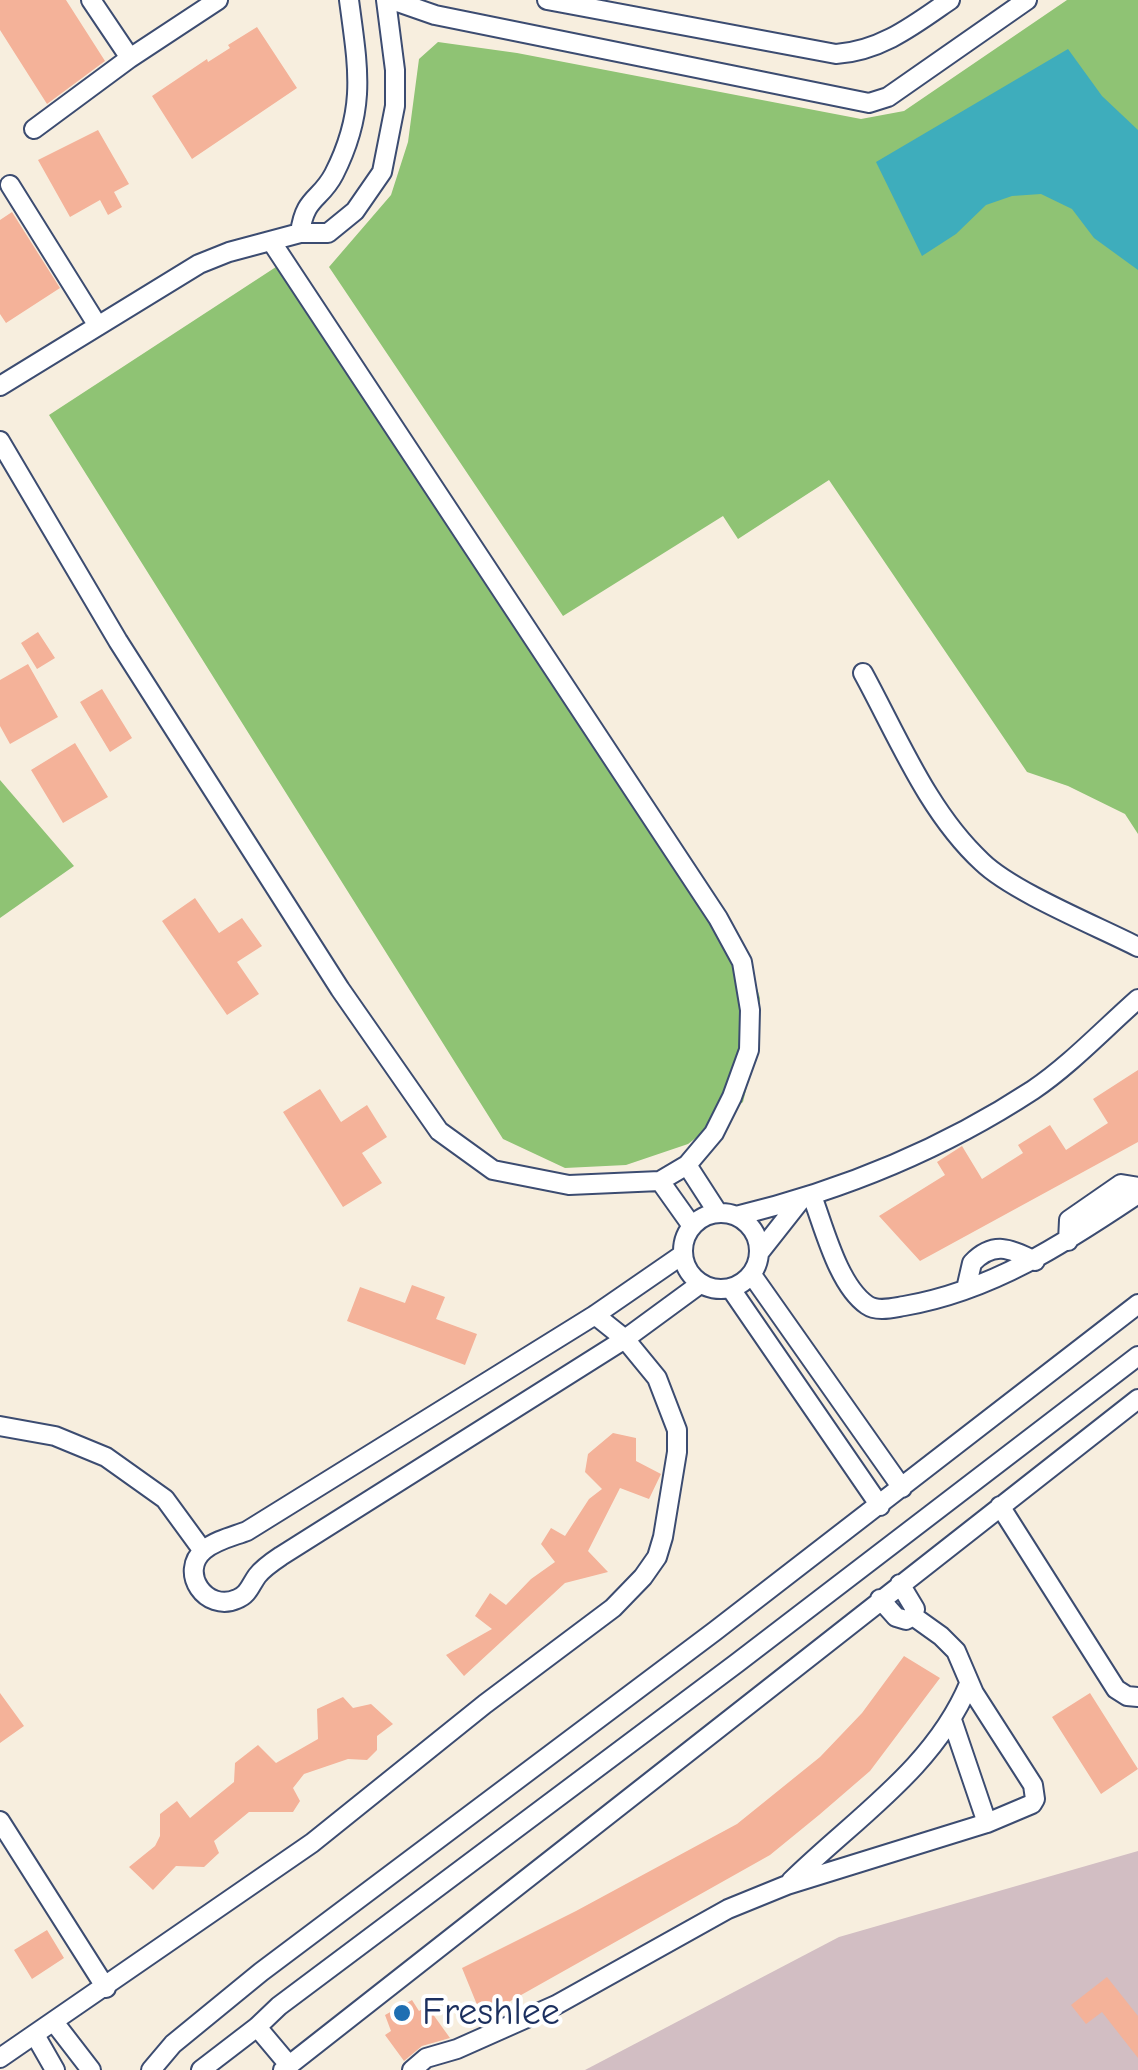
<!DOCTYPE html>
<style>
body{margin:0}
canvas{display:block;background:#f7eede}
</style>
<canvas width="1138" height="2070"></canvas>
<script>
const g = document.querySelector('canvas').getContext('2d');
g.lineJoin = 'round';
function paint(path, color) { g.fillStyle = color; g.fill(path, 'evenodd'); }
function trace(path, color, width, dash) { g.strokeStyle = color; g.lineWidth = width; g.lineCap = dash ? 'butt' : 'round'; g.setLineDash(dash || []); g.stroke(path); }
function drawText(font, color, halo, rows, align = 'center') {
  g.font = font + ' "Comic Neue",sans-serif'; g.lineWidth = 8; g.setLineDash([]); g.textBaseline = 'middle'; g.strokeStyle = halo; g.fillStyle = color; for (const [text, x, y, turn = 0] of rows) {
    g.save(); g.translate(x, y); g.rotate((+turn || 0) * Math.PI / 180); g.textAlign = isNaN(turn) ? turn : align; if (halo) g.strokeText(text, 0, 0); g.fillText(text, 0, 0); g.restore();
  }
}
const industrial = new Path2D(`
 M1138 1851V2070H585L839 1937Z`);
const green = new Path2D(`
 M1067 0H1138V834L1125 814 1068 786 1027 772 829 480 738 539 723 516 563 616 329 267 391 195 408 142 419 59 438 42 517 53 861 119 904 111Z
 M279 265 748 959 760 998 757 1047 743 1102 688 1144 626 1165 565 1168 503 1139 49 415Z
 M0 780 74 866 0 918Z`);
const water = new Path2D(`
 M1068 49 1102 96 1138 130V270L1094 238 1072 209 1041 194 1012 196 986 205 956 234 922 256 876 162Z`);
const building = new Path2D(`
 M0 0H66L105 61 47 104 0 30Z
 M257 27 297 88 192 159 152 96 207 59 208 62 230 48 228 45Z
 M98 130 129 184 114 192 122 207 108 215 100 200 70 217 38 160Z
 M12 212 60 288 6 323 0 314V220Z
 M38 632 55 658 37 669 21 643Z
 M28 664 58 717 10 744 0 726V680Z
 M102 689 132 738 110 752 80 702Z
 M75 743 108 797 63 823 31 770Z
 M195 898 219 933 242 918 262 946 237 962 259 994 227 1015 162 921Z
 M1138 1070V1142L920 1261 879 1216 945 1175 937 1162 962 1146 982 1179 1023 1153 1018 1145 1050 1125 1066 1150 1108 1123 1093 1099Z
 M320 1089 341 1122 367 1105 387 1137 362 1153 382 1183 343 1207 283 1112Z
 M412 1285 445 1297 436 1319 477 1334 465 1365 347 1321 360 1287 405 1303Z
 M613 1433 636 1438V1461L661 1474 649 1499 620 1488 588 1551 608 1572 565 1583 464 1676 446 1655 492 1629 475 1616 490 1593 506 1605 531 1579 555 1562 541 1544 551 1528 565 1536 589 1499 602 1489 585 1472 588 1454Z
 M904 1656 940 1678 870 1771 819 1815 770 1855 482 2017 462 1968 576 1911 737 1824 820 1757 862 1713Z
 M0 1693 24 1726 0 1743Z
 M1090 1693 1138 1769 1101 1794 1052 1717Z
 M343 1697 353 1708 371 1704 393 1724 377 1736V1750L367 1760 348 1759 304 1774 293 1788 300 1801 293 1812H249L214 1841 219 1853 204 1867 176 1866 153 1890 129 1867 155 1846 160 1836V1814L177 1801 190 1818 234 1782 235 1763 258 1745 276 1763 318 1739 317 1709Z
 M47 1930 64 1958 32 1979 14 1950Z
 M1107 1977 1138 2016V2058L1102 2012 1086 2024 1071 2005Z
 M412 2000 419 2011 427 2006 450 2038 422 2046 404 2061 385 2035 391 2031 385 2015Z`);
const minor = new Path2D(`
 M91 0 130 58
 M392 0 435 15 869 103 888 97 1027 0
 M547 0 836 54C881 51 914 25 950 0
 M34 129 130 58 218 0
 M10 185 98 326
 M300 233C305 196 320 201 334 174 367 109 358 68 349 0
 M0 386 199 264 229 252 300 233H328L355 211 382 172 395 106V70L386 0
 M0 441 118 641 340 989 439 1131 493 1170 569 1185 660 1181 687 1165 714 1133 732 1097 749 1050 750 1010 742 962 718 918 271 241
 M863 673C898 737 928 812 982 862 1013 892 1097 926 1138 947
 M687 1165 718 1213
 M660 1181 692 1226
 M812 1196C824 1227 838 1285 867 1305 877 1312 892 1308 904 1306 992 1291 1065 1243 1138 1194
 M683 1251a38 38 0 1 1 76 0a38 38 0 1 1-76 0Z
 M736 1216C840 1191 943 1149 1033 1090 1070 1065 1104 1029 1138 999
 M1068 1241 1069 1220 1121 1184 1138 1187
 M759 1253 800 1201
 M682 1255 595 1315 247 1531C234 1536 216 1540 204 1550 178 1572 206 1613 237 1599 248 1595 250 1586 257 1576 263 1568 272 1562 281 1556L625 1339 700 1284
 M752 1275 902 1488
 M731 1289 880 1506
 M966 1289 972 1263C993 1241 1010 1248 1035 1261
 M0 1426 55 1436 106 1457 165 1499 203 1551
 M1000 1506 1116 1689 1127 1696 1138 1697
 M880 1599 896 1617 906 1620 913 1616 915 1609 900 1584
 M952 1720 987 1823
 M0 1821 106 1988
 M791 1881C854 1819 934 1768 969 1684
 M54 2022 91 2070
 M257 2027 289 2065
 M35 2035 55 2070
 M0 2058 312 1843 485 1704 613 1608 643 1577 657 1557 663 1537 677 1452V1430L657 1378 625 1339 595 1315
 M151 2070 173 2044 261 1972 715 1631 1138 1304
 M201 2070 257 2027 279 2006 737 1663 1138 1356
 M283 2070 1138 1399
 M412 2070 426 2058 457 2049 556 2005 728 1909 787 1885 987 1823 1032 1804 1035 1799 1033 1785 974 1693 956 1651 941 1636 913 1616`);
const markers = [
 [402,2013,10,"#1f6fb2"]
];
const poiNames = [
 ["Freshlee",422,2013]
];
paint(industrial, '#d2bec3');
paint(green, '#8fc374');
paint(water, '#3eadbc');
paint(building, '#f4b299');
trace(minor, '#3c4c71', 22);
trace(minor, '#fff', 18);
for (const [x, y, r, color] of markers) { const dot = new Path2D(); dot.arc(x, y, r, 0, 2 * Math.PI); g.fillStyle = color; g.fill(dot); trace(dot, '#fff', 4); }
drawText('38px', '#1b2f5e', '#fff', poiNames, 'left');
</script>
